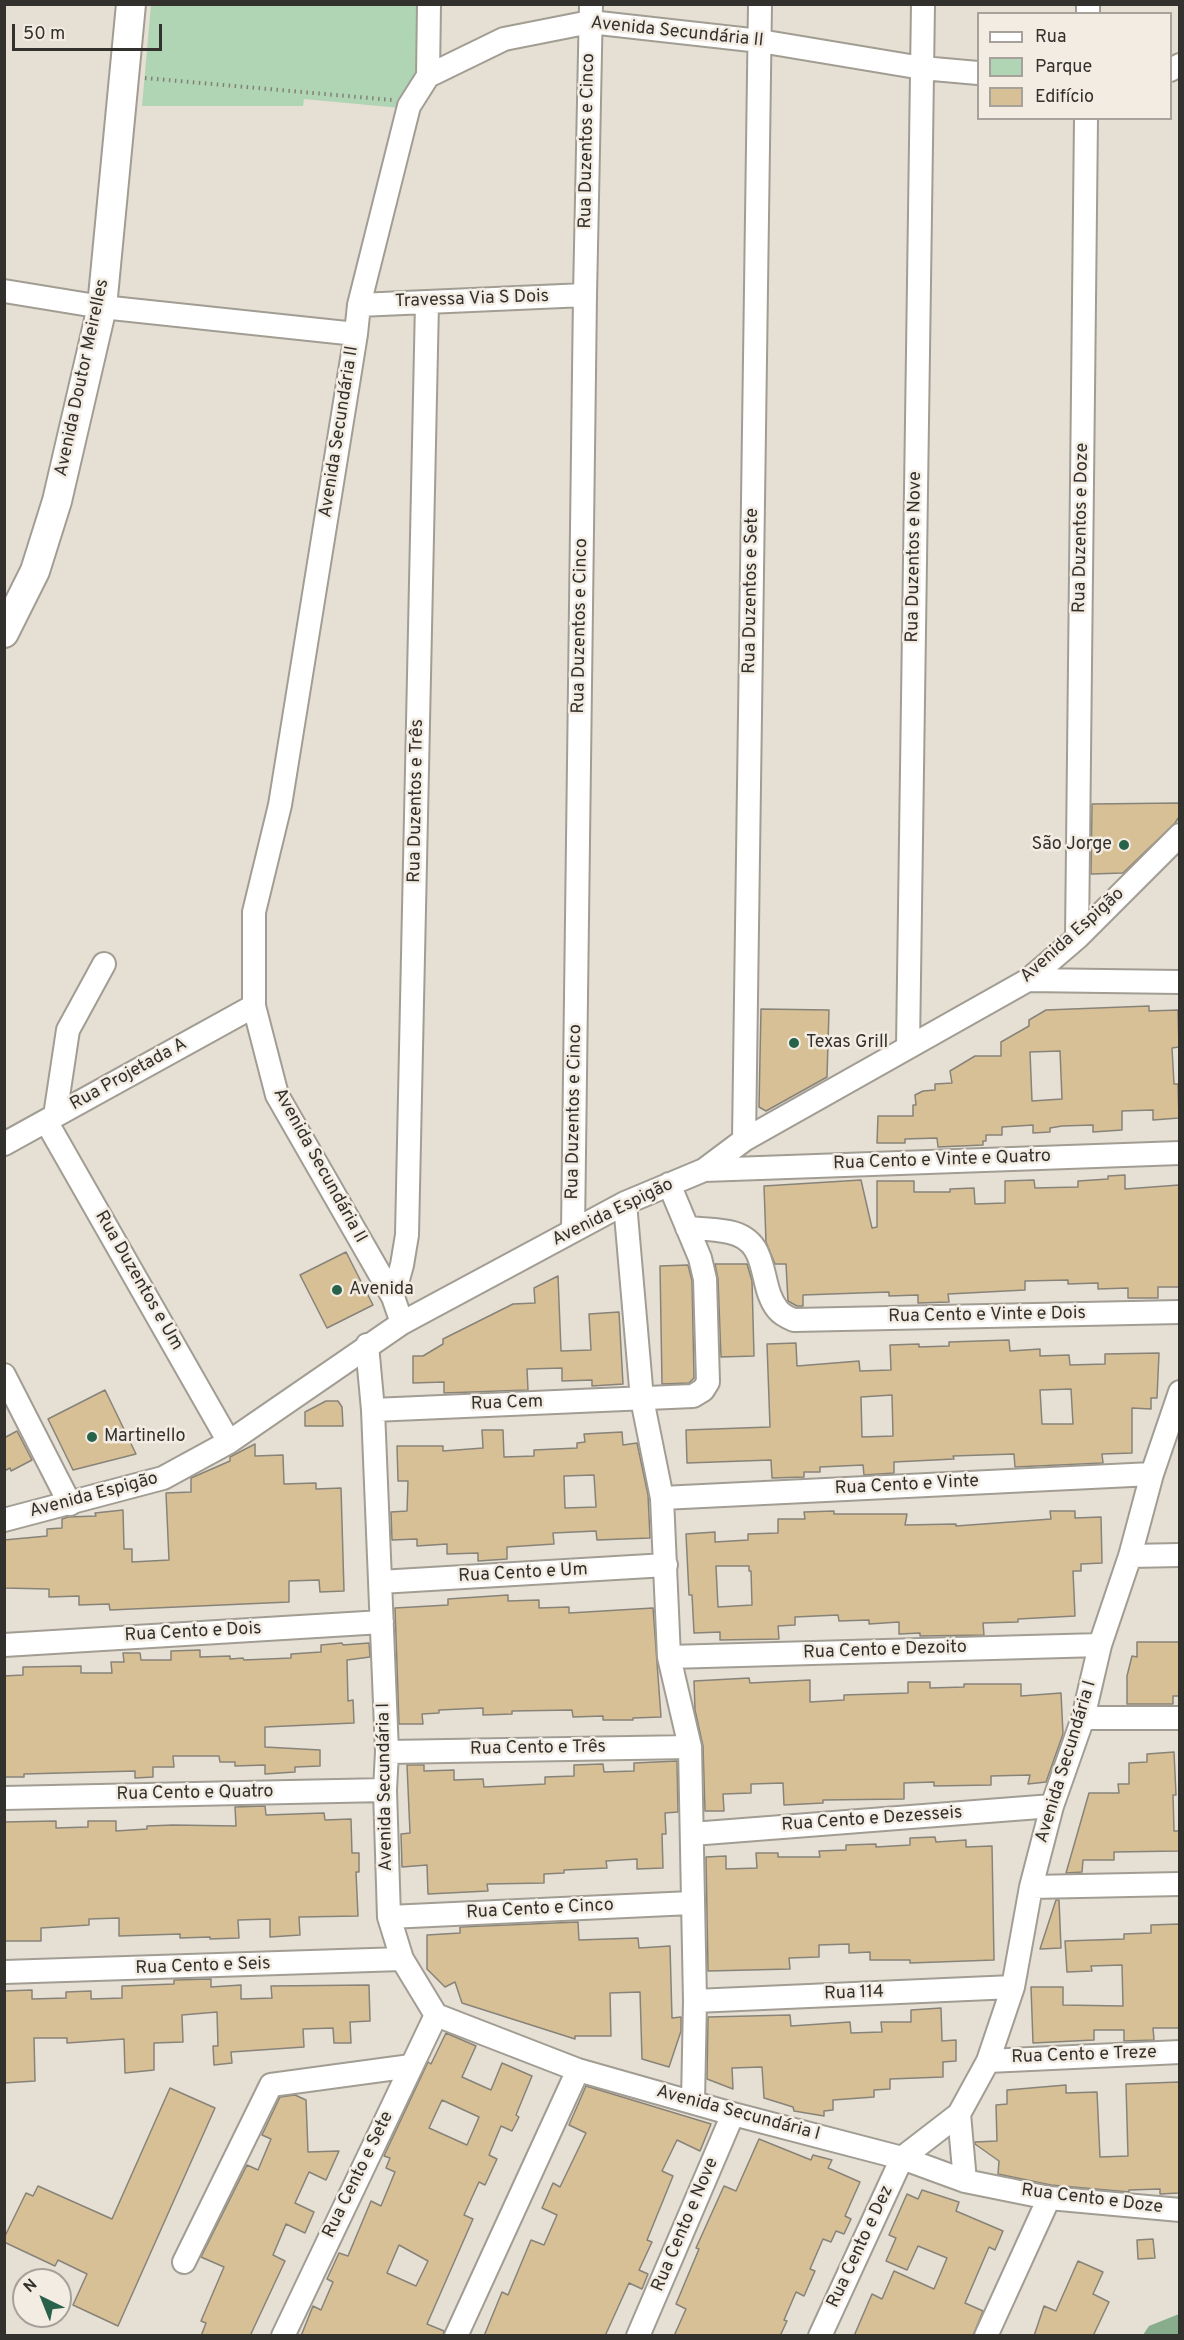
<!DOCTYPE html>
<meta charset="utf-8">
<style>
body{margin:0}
#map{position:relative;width:1184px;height:2340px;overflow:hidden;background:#e5dfd4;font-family:Overpass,sans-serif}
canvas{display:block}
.frame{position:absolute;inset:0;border:6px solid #33312d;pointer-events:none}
.legend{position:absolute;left:977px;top:12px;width:195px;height:108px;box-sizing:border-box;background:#f3ece2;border:2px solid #a6a19a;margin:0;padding:8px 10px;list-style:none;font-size:18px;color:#33312d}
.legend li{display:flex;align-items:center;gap:12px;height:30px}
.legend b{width:30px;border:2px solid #a6a19a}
.north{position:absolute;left:12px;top:2268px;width:60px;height:60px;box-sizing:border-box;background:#f3ece2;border:2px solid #a6a19a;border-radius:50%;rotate:317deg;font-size:16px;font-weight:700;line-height:24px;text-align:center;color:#33312d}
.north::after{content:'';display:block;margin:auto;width:21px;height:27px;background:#28624b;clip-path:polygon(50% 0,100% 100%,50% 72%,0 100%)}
.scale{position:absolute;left:12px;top:24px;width:150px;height:27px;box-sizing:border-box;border:3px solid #33312d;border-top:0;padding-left:8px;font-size:18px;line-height:21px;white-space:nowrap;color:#33312d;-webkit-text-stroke:4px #f3ece2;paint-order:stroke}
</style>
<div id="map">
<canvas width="1184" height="2340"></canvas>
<div class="frame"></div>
<ul class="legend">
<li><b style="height:8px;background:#fff"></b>Rua</li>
<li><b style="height:16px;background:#afd5b4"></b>Parque</li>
<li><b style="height:16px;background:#d7c096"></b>Edifício</li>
</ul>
<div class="north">N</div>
<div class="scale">50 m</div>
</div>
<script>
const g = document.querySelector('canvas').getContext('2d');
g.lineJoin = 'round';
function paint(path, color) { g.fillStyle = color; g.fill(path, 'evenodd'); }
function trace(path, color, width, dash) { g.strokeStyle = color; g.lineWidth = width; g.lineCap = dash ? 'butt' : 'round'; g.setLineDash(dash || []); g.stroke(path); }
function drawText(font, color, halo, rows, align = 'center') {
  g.font = font + ' Overpass,sans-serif'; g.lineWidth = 5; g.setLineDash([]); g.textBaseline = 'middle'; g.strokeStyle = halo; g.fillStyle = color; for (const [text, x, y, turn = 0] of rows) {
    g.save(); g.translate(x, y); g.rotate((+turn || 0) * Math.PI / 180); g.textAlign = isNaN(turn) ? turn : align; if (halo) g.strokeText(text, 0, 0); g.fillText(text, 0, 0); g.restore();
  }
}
const green = new Path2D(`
 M151 5H420V75L400 108 304 99 303 106H142Z`);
const forest = new Path2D(`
 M1179 2314V2335H1143L1149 2326Z`);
const building = new Path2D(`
 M1179 803V817L1175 823 1123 873 1091 874 1092 804Z
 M1149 1006V1011L1178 1010 1179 1047 1172 1048 1174 1084H1178L1179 1118 1153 1120V1110L1122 1111V1130L1093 1132V1125L1062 1126 1050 1128V1132L1033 1133V1125L1002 1127V1135H986V1141H983V1145L938 1147 937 1138 905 1139V1143H877L878 1116H913V1105H916L915 1095 923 1091 935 1090V1084L952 1083 950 1071 975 1056H1001V1042L1029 1026V1020L1046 1010ZM1060 1051 1062 1099 1032 1101 1030 1052Z
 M761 1009 829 1010 827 1077 766 1111 759 1107Z
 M1125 1175V1189L1179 1185V1287H1158V1298H1128V1288L1098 1289V1283L1068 1284V1280L1025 1281V1290L948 1294 949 1302 918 1303V1295L889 1296V1292L859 1293 803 1295V1306H797L788 1301 786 1264H775L766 1242 764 1186 861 1180 872 1228 877 1227V1181H914V1192H950V1189L974 1188 975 1204 1005 1203V1181L1034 1180 1035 1188 1078 1187V1181L1108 1179V1176Z
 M346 1252 373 1305 327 1328 300 1275Z
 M715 1264H747L752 1281 754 1356 721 1357 718 1279Z
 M688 1265 692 1281 694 1378 689 1383 662 1384 660 1266Z
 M558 1276 561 1351 591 1350 589 1314 619 1312 623 1384 592 1386V1380L562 1381V1368L527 1369 528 1390 444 1393V1382L413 1383V1356H423L443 1344V1339L513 1304 535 1303 534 1288Z
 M1009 1340 1010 1351 1040 1349V1356L1069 1355 1070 1365 1105 1364V1354L1159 1353 1157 1398H1151V1409L1132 1408V1453L1102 1454 1103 1463 1015 1467 1014 1454 953 1456 954 1459 894 1462V1473L864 1475 863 1465 820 1467V1472H804V1477L772 1478 771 1460 687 1463 686 1430 770 1427 767 1344 796 1343 797 1366 859 1361 860 1371 891 1370 890 1345 919 1344V1347L949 1346V1342ZM1071 1389 1073 1424H1042L1040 1390ZM892 1395 893 1436 862 1437 861 1397Z
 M105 1390 136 1454 73 1470 48 1419Z
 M326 1401H338L342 1407 343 1426H305V1412Z
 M482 1430H503L504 1457 534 1456V1450L577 1448V1443L585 1442 584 1434 622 1432 623 1445 637 1443 648 1495 650 1538 597 1540 596 1531 553 1533 554 1544 507 1547V1559L478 1561V1553L447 1554V1544L417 1546V1539L392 1540 391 1512 407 1511 408 1481H398L397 1446H443V1451L483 1448ZM594 1475 596 1507 565 1508 564 1476Z
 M17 1431 32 1460 11 1471 10 1468 4 1471V1438Z
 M255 1444V1456L283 1455 284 1484 316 1483V1489L341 1488 344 1591 320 1592 319 1580 289 1581V1602L110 1610 109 1604 79 1605V1596L49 1597V1589L4 1588V1540L47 1536V1529L62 1528V1519L68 1517 96 1516 95 1513 123 1510 124 1549H132V1562L169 1560 166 1493 191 1492V1478L230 1461V1457Z
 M834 1511V1514H907L905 1525 956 1524V1526L1051 1519 1050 1511H1075V1518L1101 1517 1102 1563 1081 1564V1571H1073L1075 1616 1018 1619V1622L983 1623 984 1635 920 1636V1633L899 1634V1622L869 1624V1620L839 1621 838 1615 795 1617V1625L778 1626 779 1639 720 1640V1632L694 1633 692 1595H689L686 1534 715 1532V1542L748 1540V1534L778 1533V1519H805L804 1512ZM716 1566H749V1571H751L752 1605 718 1607Z
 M508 1595V1601L539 1600V1608L569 1607V1613L653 1608 661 1717 633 1718V1720H603V1716L573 1717 572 1710 512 1711V1714L483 1715V1708L439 1710V1713L422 1714 423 1724H399L395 1608 448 1605V1599Z
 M1137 1642H1179V1696H1173V1704H1127V1676L1132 1656 1137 1657Z
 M342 1643 343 1645 369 1643 370 1657 347 1660 348 1701 353 1700 354 1723 265 1727V1747L320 1750V1766L295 1767V1772L265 1774V1765L235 1766V1762H220L219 1756H173L174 1767H153V1777L135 1778V1771L24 1774V1777H4V1676L23 1675V1667L81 1666V1673H112L111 1662H124L123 1653H140L141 1660H171V1651L200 1650V1657L230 1656V1659L243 1658 244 1660 291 1658V1654L321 1652V1645Z
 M749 1678 750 1683 810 1680V1702L844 1700V1695L908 1693V1682H930V1688L964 1687V1684H1021V1696L1061 1693 1063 1734 1046 1782 1028 1784 1030 1775 991 1776V1785L934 1786V1782L904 1783V1799L823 1800V1803L784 1805 783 1783 751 1784V1793L723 1794 724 1811H705L703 1746 695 1710 694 1681Z
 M1174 1752 1176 1795H1173L1174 1831H1179V1851L1114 1852V1860H1083L1082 1872 1066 1873 1089 1793H1119L1118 1784H1129V1763L1147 1762V1754Z
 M677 1761 678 1812 665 1813 666 1834H662L663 1868 637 1869V1859L606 1861 607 1868 564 1870V1873L544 1874V1883L487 1884 488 1891 428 1894 427 1865 402 1867 401 1834 410 1833 407 1765H424V1771L454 1770V1780L483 1779 484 1787 545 1784V1777L574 1776V1765L603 1764 604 1772 634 1771V1763Z
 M265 1806 266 1815 324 1813 325 1820 351 1819 352 1853H359V1872H356L358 1916 299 1917 300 1935 270 1937V1919L238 1920 239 1938 210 1939V1937L180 1938V1934L119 1936V1918L89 1919V1925L41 1928V1941H4V1822L56 1821V1828L88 1827V1821H116V1831L147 1829V1826L173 1825 236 1826 235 1807Z
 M935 1837 936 1842 966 1840V1847L992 1846 994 1960 910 1963V1960H870V1952L849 1953V1944L819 1945V1957L789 1958 790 1969 708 1971 706 1857 726 1856V1869L757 1868 756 1853H778V1857H820L819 1851 846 1850V1845L876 1844V1847L910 1845V1838Z
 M1056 1900H1059L1061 1948 1040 1949Z
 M578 1922 579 1940 638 1938 639 1948 670 1946 672 2018 681 2017V2031L669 2067 642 2059 640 1992 610 1993 611 2036H575V2039L462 2003 455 1982 445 1987 427 1969V1935L460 1933V1927Z
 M1179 1924V2028H1153L1154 2040 1124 2041V2030H1094V2040L1033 2043 1031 1987H1063V2005L1123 2006 1122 1965 1091 1966 1092 1971 1067 1972 1065 1941 1124 1939V1934L1151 1933V1925Z
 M211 1979V1987L241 1985V1999L272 1998 271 1986 369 1985 370 2021 350 2022 351 2043H334L333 2028 303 2029 304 2047 231 2052 232 2063 214 2065 213 2046H218L217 2012 182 2015 183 2042 154 2043V2070L125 2073 124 2039 67 2043V2038H34L35 2081 4 2083V1991L32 1990V1999L66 1998V1992L91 1991V1999L122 1998V1986L174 1984V1980Z
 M941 2008 942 2041 956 2040V2061L943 2062V2077L890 2079V2089L874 2090V2097L833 2100V2110L824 2111V2116L794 2111 793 2107 764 2098 762 2067 732 2068 733 2089 707 2079 708 2017 790 2015 791 2026 850 2022 851 2033 882 2032 881 2022H911V2010Z
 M446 2033 476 2046 462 2077 491 2090 502 2063 532 2076 516 2115 519 2117 512 2131 501 2126 489 2155 497 2159 485 2185 479 2182 464 2215 473 2219 427 2324 444 2331 443 2336H301L313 2306 321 2310 333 2282 327 2279 339 2253 348 2256 371 2201 381 2206 395 2172 386 2168 390 2158 384 2156 428 2062 431 2064ZM442 2100 479 2117 467 2145 429 2128ZM399 2245 428 2261 416 2286 387 2273Z
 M1179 2082V2193L1160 2194V2189L1129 2190V2192L1051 2185 998 2174 999 2161 975 2144V2142L997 2141 996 2105 1007 2104V2090L1066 2085V2093L1097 2092 1100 2157 1128 2156 1126 2084Z
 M586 2086 711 2124 700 2151 677 2140 662 2171 673 2176 647 2240 652 2242 639 2270 648 2274 642 2289 629 2283 605 2336H484L502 2292 508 2295 531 2240 544 2245 557 2215 542 2208 553 2183 560 2187 586 2133 569 2125Z
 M170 2088 215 2108 118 2326 73 2305 87 2274 58 2260 55 2266 4 2242V2238L26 2193 33 2196 38 2186 112 2219Z
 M295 2095 306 2100 308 2152 339 2151 326 2180 309 2172 295 2203 314 2212 305 2233 286 2224 273 2255 285 2261 250 2336H201L206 2323 201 2321 224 2267 201 2257 247 2165 258 2170 271 2139 262 2135 280 2097Z
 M759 2139 811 2160 813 2155 832 2160 828 2168 860 2182 845 2216 851 2219 844 2234 836 2231 831 2242 823 2239 810 2269 815 2271 804 2296 796 2292 784 2320 787 2321 780 2336H674L686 2309 676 2304 699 2249 696 2248 724 2186 736 2191Z
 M922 2190 959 2202 956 2211 1003 2231 995 2250 989 2247 965 2303 983 2311 973 2336H854L872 2294 882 2299 894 2271 934 2289 947 2258 918 2246 907 2270 886 2261 896 2238 889 2235 907 2194 918 2199Z
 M1153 2239 1155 2258 1138 2259 1137 2240Z
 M1078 2261 1103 2272 1093 2294 1109 2302 1093 2336H1034L1044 2306 1056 2311Z`);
const path = new Path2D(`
 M145 78 392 100`);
const minor = new Path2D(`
 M1088 14V4
 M1170 70 1180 65
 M428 76 429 4
 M4 291 102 307 356 334
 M359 305 585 295
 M1077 938 1086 118
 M1028 980 1180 982
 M908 1047 923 4
 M55 1116 68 1030 104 964
 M46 1121 229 1442
 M744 1140 760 4
 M4 1144 254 1006
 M704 1170 1180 1153
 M625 1203 642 1399 662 1498 669 1657 690 1747 695 2001 693 2102
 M687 1228C701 1229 715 1229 729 1232 772 1241 757 1285 778 1310 782 1315 789 1318 794 1320L1180 1312
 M573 1231 585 295 591 4
 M393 1297 402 1265 407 1235 427 303
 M402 1323 393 1297 277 1095 254 1006V912L280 805 356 334 359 305 409 106 428 76 504 39 590 22 760 41 922 68 978 73
 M367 1345 373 1410 387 1752 385 1790 389 1917 402 1959 436 2015 578 2070 733 2114 902 2158 959 2114 988 2061 1013 1987 1031 1887 1052 1806 1083 1718 1100 1645 1130 1556 1152 1474 1180 1392
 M4 1375 70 1504
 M373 1410 693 1396 703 1390 708 1382 705 1279 700 1258 669 1184
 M662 1498 1152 1474
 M4 1520 163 1478 229 1442 402 1323 625 1203 704 1170 744 1140 1028 980 1077 938 1180 835
 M1130 1556 1180 1555
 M380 1582 666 1565
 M4 1645 382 1622
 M669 1657 1100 1645
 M1083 1718H1180
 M387 1752 690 1747
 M4 1798 385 1790
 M692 1834 1052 1806
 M1031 1887 1180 1884
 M389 1917 691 1903
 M4 1972 402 1959
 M695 2001 1013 1987
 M988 2061 1180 2052
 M959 2114 965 2181
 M184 2262 271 2085 411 2066
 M283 2336 436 2015
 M456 2336 578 2070
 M638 2336 733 2114
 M820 2336 902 2158 965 2181 1049 2198 1180 2210
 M986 2336 1049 2198`);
const major = new Path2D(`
 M4 633 35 571 57 501 102 307 131 4`);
const markers = [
 [1124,845,6,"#28624b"],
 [794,1043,6,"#28624b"],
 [337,1290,6,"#28624b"],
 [92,1437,6,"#28624b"]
];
const streetNames = [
 ["Avenida Secundária II",677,33,6],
 ["Rua Duzentos e Cinco",588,141,-89],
 ["Travessa Via S Dois",472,300,-2],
 ["Avenida Doutor Meirelles",83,378,-78],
 ["Avenida Secundária II",340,432,-81],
 ["Rua Duzentos e Doze",1082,528,-89],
 ["Rua Duzentos e Nove",915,557,-89],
 ["Rua Duzentos e Sete",752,591,-89],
 ["Rua Duzentos e Cinco",581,626,-89],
 ["Rua Duzentos e Três",417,801,-89],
 ["Avenida Espigão",1073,936,-42],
 ["Rua Projetada A",129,1075,-29],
 ["Rua Duzentos e Cinco",575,1112,-89],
 ["Rua Cento e Vinte e Quatro",942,1161,-2],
 ["Avenida Secundária II",319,1166,61],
 ["Avenida Espigão",613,1213,-26],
 ["Rua Duzentos e Um",138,1281,60],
 ["Rua Cento e Vinte e Dois",987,1316,-1],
 ["Rua Cem",507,1404,-2],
 ["Rua Cento e Vinte",907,1486,-3],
 ["Avenida Espigão",94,1496,-15],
 ["Rua Cento e Um",523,1574,-3],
 ["Rua Cento e Dois",193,1633,-3],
 ["Rua Cento e Dezoito",885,1651,-2],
 ["Rua Cento e Três",538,1749,-1],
 ["Avenida Secundária I",1067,1762,-73],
 ["Avenida Secundária I",386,1787,-91],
 ["Rua Cento e Quatro",195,1794,-1],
 ["Rua Cento e Dezesseis",872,1820,-4],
 ["Rua Cento e Cinco",540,1910,-3],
 ["Rua Cento e Seis",203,1967,-2],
 ["Rua 114",854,1994,-2],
 ["Rua Cento e Treze",1084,2056,-2],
 ["Avenida Secundária I",738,2114,15],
 ["Rua Cento e Sete",359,2175,-64],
 ["Rua Cento e Doze",1092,2200,7],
 ["Rua Cento e Nove",686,2225,-67],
 ["Rua Cento e Dez",861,2247,-65]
];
const poiNames = [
 ["São Jorge",1112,845,"right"],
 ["Texas Grill",806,1043],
 ["Avenida",349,1290],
 ["Martinello",104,1437]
];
paint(green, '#afd5b4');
paint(forest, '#87ad8d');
paint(building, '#d7c096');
trace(building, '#888379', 1.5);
trace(minor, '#a29d93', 26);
trace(major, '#a29d93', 32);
trace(path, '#838078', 4, [1.5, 4.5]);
trace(minor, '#fff', 22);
trace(major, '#fff', 28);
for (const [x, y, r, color] of markers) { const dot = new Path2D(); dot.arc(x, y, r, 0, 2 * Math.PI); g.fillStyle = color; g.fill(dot); trace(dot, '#f3ece2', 2); }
drawText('18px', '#33312d', '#f3ece2', streetNames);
drawText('18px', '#33312d', '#f3ece2', poiNames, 'left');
</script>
